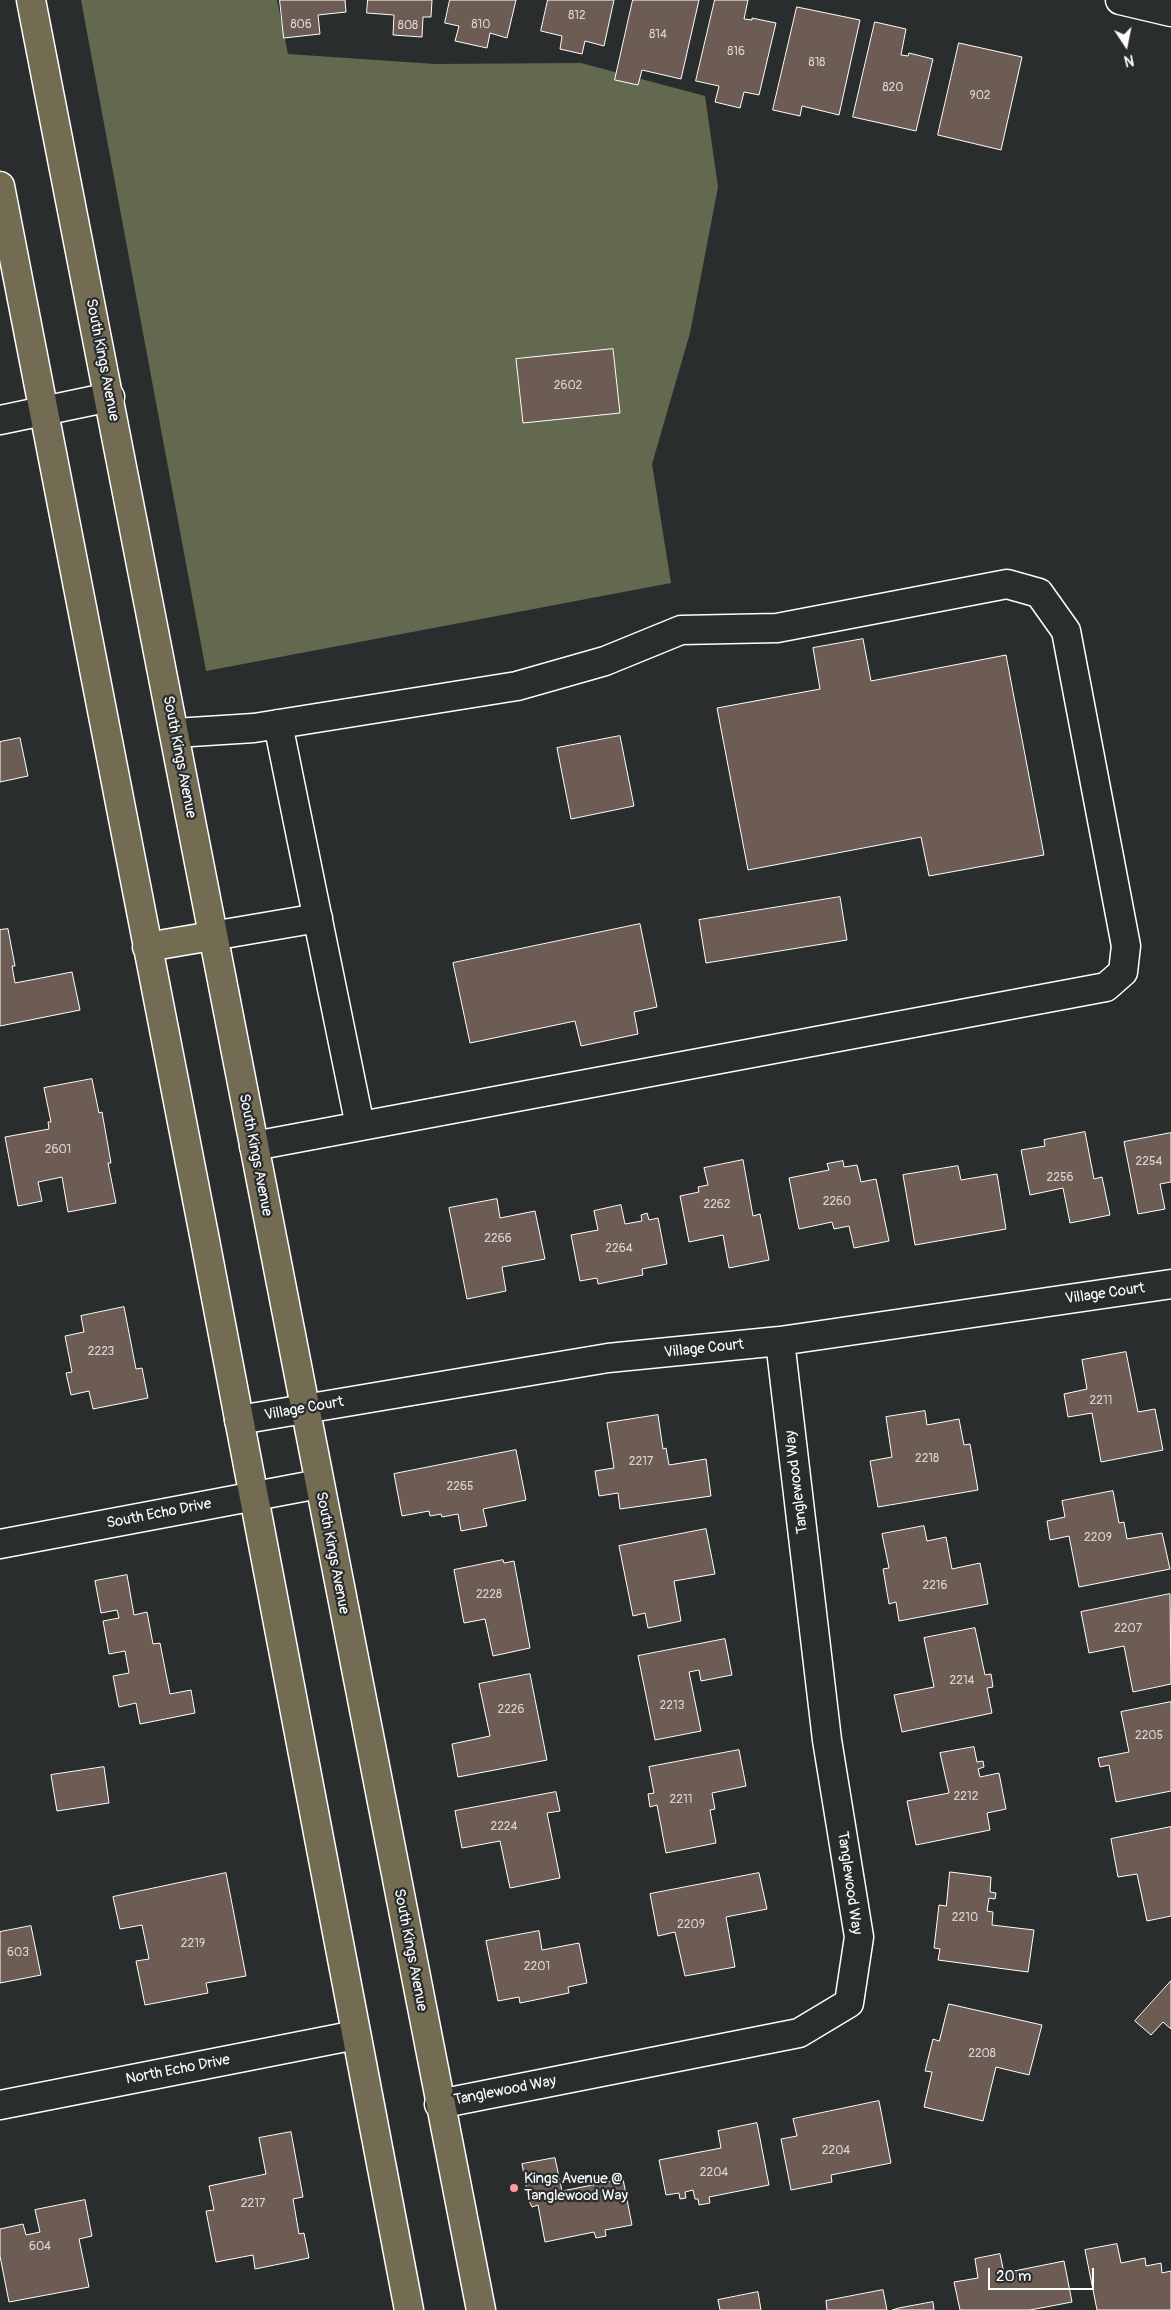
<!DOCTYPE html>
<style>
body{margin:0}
#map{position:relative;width:1171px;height:2310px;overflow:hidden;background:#2a2d2e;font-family:Pangolin,sans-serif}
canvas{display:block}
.north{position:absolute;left:1101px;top:20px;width:50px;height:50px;-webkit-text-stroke:4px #2a2d2e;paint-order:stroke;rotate:169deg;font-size:14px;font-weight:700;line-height:20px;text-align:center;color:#fff}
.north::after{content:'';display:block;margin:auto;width:18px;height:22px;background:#fff;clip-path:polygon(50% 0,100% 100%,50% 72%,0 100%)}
.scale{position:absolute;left:988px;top:2268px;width:106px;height:22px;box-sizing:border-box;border:2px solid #fff;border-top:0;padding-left:6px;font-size:15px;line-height:18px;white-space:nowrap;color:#fff;-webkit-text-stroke:4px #2a2d2e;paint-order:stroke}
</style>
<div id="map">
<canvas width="1171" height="2310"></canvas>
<div class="north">N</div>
<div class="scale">20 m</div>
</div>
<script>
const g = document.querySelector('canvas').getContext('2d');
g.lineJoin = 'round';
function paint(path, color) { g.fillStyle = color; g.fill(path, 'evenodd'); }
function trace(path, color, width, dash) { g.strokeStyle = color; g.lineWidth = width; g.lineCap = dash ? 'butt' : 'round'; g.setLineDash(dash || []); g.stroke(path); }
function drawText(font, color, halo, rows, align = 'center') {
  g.font = font + ' Pangolin,sans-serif'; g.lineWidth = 4.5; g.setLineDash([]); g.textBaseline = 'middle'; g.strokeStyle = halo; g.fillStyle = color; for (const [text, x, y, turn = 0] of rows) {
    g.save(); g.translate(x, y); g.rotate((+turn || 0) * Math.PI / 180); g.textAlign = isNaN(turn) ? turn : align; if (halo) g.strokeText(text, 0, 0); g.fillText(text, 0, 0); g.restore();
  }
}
const green = new Path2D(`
 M81 0H277L288 54 435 64 581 63 705 96 718 187 690 333 652 464 671 583 206 671Z`);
const building = new Path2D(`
 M280 0H345L346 12 318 15 320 34 284 38Z
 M368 0H432L431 17H423L422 37 393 35 394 15 367 13Z
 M450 0H516L507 38 490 33 487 48 455 41 459 26 445 23Z
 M548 0H614L604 46 585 41 582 54 560 49 562 36 541 31Z
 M633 0H699L681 79 642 70 638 85 615 80Z
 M715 0H748L744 19 752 20V18L776 23 759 95 744 92 740 108 715 102 719 86 696 81Z
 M797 7 860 20 839 115 802 106 800 116 773 110Z
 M875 22 906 29 901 55 908 56 909 53 933 59 916 131 853 117Z
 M959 43 1022 57 1001 150 938 135Z
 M613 349 620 413 523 423 516 359Z
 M863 639 871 681 1006 655 1044 855 929 876 921 837 748 870 717 708 820 689 813 648Z
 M620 736 634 806 571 819 557 748Z
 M20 738 28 776 0 782V742Z
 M840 897 847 940 706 963 699 920Z
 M640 924 657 1007 634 1012 638 1034 581 1046 575 1021 470 1043 453 963Z
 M8 929 15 966H12L15 983 72 972 80 1010 0 1026V930Z
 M92 1079 99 1113 102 1112 111 1163H108L116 1203 68 1212 62 1177 38 1182 42 1201 18 1206 5 1137 49 1129 48 1122H51L44 1088Z
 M1085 1132 1094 1179 1102 1177 1110 1215 1070 1223 1063 1188 1030 1195 1021 1150 1045 1146 1044 1140Z
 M1171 1133V1182L1160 1184 1165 1209 1138 1214 1124 1142Z
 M743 1160 753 1216 760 1214 769 1260 729 1268 723 1235 689 1242 680 1196 699 1192 698 1187 708 1185 704 1168Z
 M843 1161 844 1167 857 1165 861 1182 876 1179 889 1241 854 1248 849 1226 834 1229 832 1222 799 1229 789 1178 829 1170 827 1164Z
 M958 1166 961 1180 997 1174 1006 1229 915 1245 903 1175Z
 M497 1199 500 1218 535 1211 545 1259 502 1267 506 1291 467 1299 449 1208Z
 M621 1205 625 1224 642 1221 641 1215 647 1213 649 1220 658 1218 667 1264 642 1269 643 1275 598 1284 597 1278 580 1281 571 1235 598 1230 594 1211Z
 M124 1307 136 1369 142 1368 148 1398 93 1409 89 1391 71 1395 66 1373 72 1372 65 1336 84 1332 81 1316Z
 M1126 1352 1138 1412 1155 1409 1163 1450 1101 1462 1092 1413 1068 1417 1064 1394 1087 1389 1082 1360Z
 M925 1411 927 1425 959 1419 964 1445 970 1444 978 1490 878 1507 870 1461 892 1457 886 1417Z
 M658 1415 663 1449 666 1448 669 1465 706 1459 711 1496 620 1509 618 1493 599 1496 595 1471 614 1468 607 1423Z
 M516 1450 526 1500 483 1509 487 1526 461 1531 458 1514 442 1517 441 1514 430 1516 429 1511 402 1516 394 1474Z
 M1113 1491 1119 1523 1124 1522 1127 1539 1162 1533 1170 1569 1079 1587 1069 1536 1050 1540 1047 1521 1065 1517 1062 1501Z
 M924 1526 927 1541 946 1537 952 1569 980 1563 988 1604 899 1621 896 1602 889 1604 883 1569 889 1568 882 1534Z
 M706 1529 715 1574 674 1581 681 1621 648 1628 645 1613 633 1616 619 1546Z
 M503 1560 504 1563 514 1561 530 1648 493 1656 485 1619 464 1623 454 1570Z
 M127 1575 134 1615 147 1612 153 1644 160 1643 170 1694 191 1690 195 1713 140 1724 136 1703 119 1707 113 1676 129 1673 125 1651 109 1654 103 1621 119 1618 117 1610 101 1613 95 1581Z
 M1170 1594 1171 1684 1133 1692 1124 1646 1089 1653 1081 1612Z
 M975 1628 985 1675 991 1674 993 1687 987 1688 992 1713 902 1732 894 1695 934 1687 924 1638Z
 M725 1639 732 1675 701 1681 699 1670 689 1672 701 1731 655 1740 638 1656Z
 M530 1674 547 1760 458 1777 452 1744 490 1736 479 1684Z
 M1171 1702V1791L1116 1802 1109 1765 1100 1767 1098 1758 1129 1752 1121 1712Z
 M974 1747 977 1762 983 1761 984 1767 978 1769 980 1777 999 1773 1006 1809 987 1813 990 1830 916 1845 907 1801 949 1793 940 1753Z
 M739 1750 746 1786 712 1793 715 1809 710 1810 716 1843 666 1853 657 1805 650 1807 648 1794 654 1793 649 1767Z
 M104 1767 109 1803 57 1811 51 1775Z
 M556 1792 560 1811 547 1813 560 1878 510 1888 500 1841 462 1848 455 1811Z
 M1171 1827V1916L1147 1921 1137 1874 1118 1877 1111 1839Z
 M950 1872 991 1877 990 1892 996 1893 995 1899 989 1898 987 1911 993 1912 992 1925 1034 1930 1028 1972 938 1960 940 1949 934 1948 939 1905 946 1906Z
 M226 1873 246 1976 206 1983 208 1993 145 2005 136 1961 149 1959 142 1925 120 1929 113 1897Z
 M759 1873 767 1909 726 1917 735 1967 685 1976 675 1932 658 1936 650 1894Z
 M31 1926 41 1975 0 1983V1932Z
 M539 1931 542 1950 579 1943 587 1983 568 1987 569 1993 520 2003 519 1997 498 2001 486 1941Z
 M1171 1981V2029L1163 2022 1151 2035 1135 2021Z
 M949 2004 1042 2025 1029 2075 996 2067 983 2121 924 2107 932 2072 925 2071 933 2039 939 2041Z
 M879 2101 891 2163 831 2175 832 2182 791 2190 781 2139 797 2136 793 2119Z
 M757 2123 769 2185 709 2197 710 2203 699 2205 698 2199H695L693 2190 685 2192 686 2198 680 2199 679 2193 666 2195 659 2160 721 2148 718 2131Z
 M291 2132 303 2197 293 2199 299 2234 304 2233 309 2258 255 2269 253 2255 216 2262 206 2211 214 2210 209 2186 266 2174 259 2138Z
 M555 2158 562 2191 623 2179 632 2225 605 2230 606 2236 596 2238 594 2232 545 2242 538 2205 532 2207 529 2201 522 2164Z
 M85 2200 92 2236 79 2239 89 2287 9 2302 0 2256V2229L23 2224 26 2235 40 2232 35 2210Z
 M1117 2244 1121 2263 1145 2258 1146 2266 1161 2263 1162 2273 1171 2271V2310H1097L1085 2250Z
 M1000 2254 1004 2273 1064 2261 1072 2302 1030 2310H960L954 2282 978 2278 975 2259Z
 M883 2290 887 2310H827L826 2301Z
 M758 2292 761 2310H720L718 2300Z
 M933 2302 934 2310H892L899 2308Z`);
const minor = new Path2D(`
 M1120 0 1171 12
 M0 420 110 397
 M278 724 360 1126
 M175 733 254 728 517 686 605 661 681 630 777 628 1007 584 1039 593 1066 631 1126 946 1123 972 1106 987 254 1146
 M212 936 318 918
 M239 1420 608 1358 780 1341 1171 1284
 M0 1544 319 1484
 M439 2104 799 2033 849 2003 859 1937 827 1740 780 1341
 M0 2105 356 2035`);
const major = new Path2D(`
 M31 0 481 2310
 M0 186 204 1235 409 2310
 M147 947 212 936`);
const markers = [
 [514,2188,5,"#ff9aa2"]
];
const numberNames = [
 ["812",577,16],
 ["806",301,25],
 ["810",481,25],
 ["808",408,26],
 ["814",658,35],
 ["816",736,52],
 ["818",817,63],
 ["820",893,88],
 ["902",980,96],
 ["2602",568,386],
 ["2601",58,1150],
 ["2254",1149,1162],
 ["2256",1060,1178],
 ["2260",837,1202],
 ["2262",717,1205],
 ["2266",498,1239],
 ["2264",619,1249],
 ["2223",101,1352],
 ["2211",1101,1401],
 ["2218",927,1459],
 ["2217",641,1462],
 ["2265",460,1487],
 ["2209",1098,1538],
 ["2216",935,1586],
 ["2228",489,1595],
 ["2207",1128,1629],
 ["2214",962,1681],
 ["2213",672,1706],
 ["2226",511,1710],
 ["2205",1149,1736],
 ["2212",966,1797],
 ["2211",681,1800],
 ["2224",504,1827],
 ["2210",965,1918],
 ["2209",691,1925],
 ["2219",193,1944],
 ["603",18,1953],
 ["2201",537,1967],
 ["2208",982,2054],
 ["2204",836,2151],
 ["2204",714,2173],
 ["2217",253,2204],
 ["604",40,2247]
];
const streetNames = [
 ["South Kings Avenue",102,360,79],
 ["South Kings Avenue",179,757,79],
 ["South Kings Avenue",255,1155,79],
 ["Village Court",1105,1294,-8],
 ["Village Court",704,1349,-6],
 ["Village Court",304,1409,-10],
 ["Tanglewood Way",797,1482,-97],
 ["South Echo Drive",159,1514,-11],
 ["South Kings Avenue",332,1553,79],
 ["Tanglewood Way",849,1883,82],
 ["South Kings Avenue",410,1950,79],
 ["North Echo Drive",178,2070,-11],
 ["Tanglewood Way",505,2091,-11]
];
const poiNames = [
 ["Kings Avenue @",524,2179],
 ["Tanglewood Way",524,2196]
];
paint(green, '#63694f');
paint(building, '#6c5c53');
trace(building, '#fff', 1);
trace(minor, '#fff', 31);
trace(major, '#fff', 31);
trace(minor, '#2a2d2e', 28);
trace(major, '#736b52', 28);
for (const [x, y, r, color] of markers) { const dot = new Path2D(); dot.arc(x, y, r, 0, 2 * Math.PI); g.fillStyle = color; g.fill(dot); trace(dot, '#2a2d2e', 2); }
drawText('12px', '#dad6d4', null, numberNames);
drawText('15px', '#fff', '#2a2d2e', streetNames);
drawText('15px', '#fff', '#2a2d2e', poiNames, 'left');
</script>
